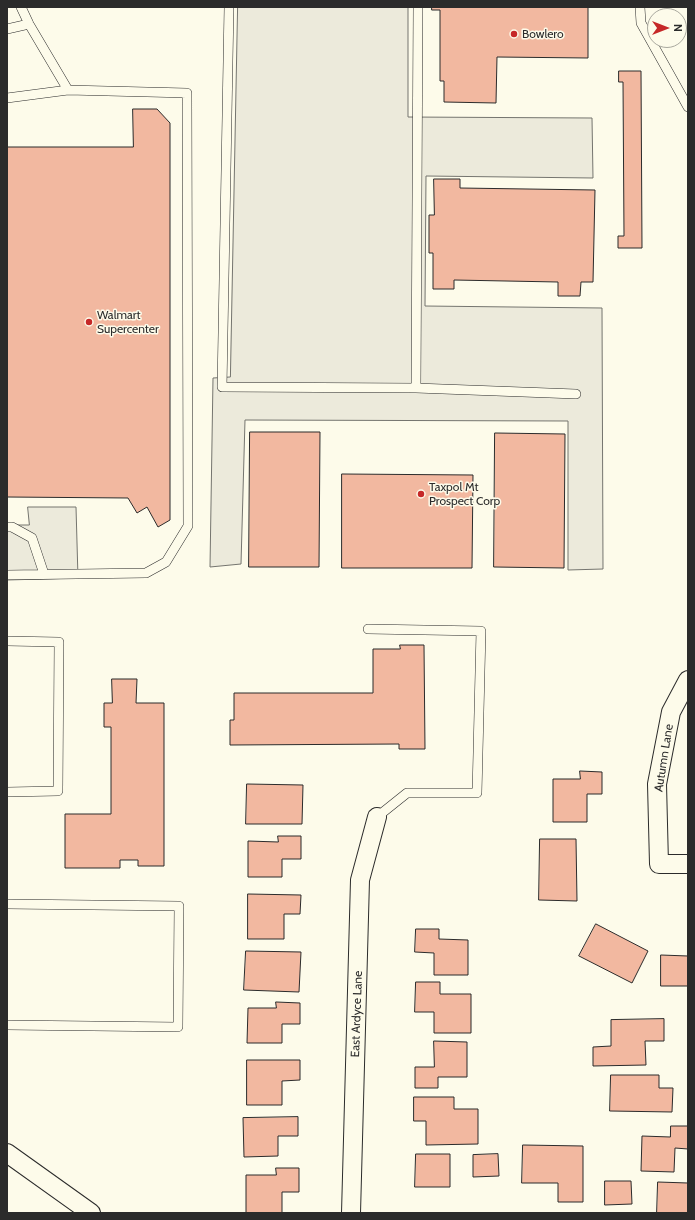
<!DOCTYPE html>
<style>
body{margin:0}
#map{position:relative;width:695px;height:1220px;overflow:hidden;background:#fdfbea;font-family:Cabin,sans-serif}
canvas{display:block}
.frame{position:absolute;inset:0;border:8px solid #2b2b2b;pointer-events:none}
.north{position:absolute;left:647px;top:8px;width:40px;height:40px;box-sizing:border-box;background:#fdfbea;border:1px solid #a9a89e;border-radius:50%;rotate:90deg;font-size:11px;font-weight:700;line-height:16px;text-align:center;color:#2b2b2b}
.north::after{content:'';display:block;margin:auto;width:14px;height:18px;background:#c62828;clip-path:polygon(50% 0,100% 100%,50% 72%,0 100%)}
</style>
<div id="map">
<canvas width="695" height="1220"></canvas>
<div class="frame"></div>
<div class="north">N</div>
</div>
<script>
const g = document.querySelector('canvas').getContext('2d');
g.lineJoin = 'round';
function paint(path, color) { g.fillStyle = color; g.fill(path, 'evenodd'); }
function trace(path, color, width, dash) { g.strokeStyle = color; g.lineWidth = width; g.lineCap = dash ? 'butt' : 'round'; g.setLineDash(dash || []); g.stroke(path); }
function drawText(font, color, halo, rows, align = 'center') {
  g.font = font + ' Cabin,sans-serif'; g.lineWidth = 3; g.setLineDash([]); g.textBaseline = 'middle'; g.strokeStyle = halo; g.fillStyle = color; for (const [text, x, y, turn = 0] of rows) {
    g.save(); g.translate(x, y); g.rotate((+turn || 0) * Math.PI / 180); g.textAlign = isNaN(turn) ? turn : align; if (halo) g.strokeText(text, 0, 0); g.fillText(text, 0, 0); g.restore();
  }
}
const parking = new Path2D(`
 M238 7H408V117L592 118 593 178 426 176 425 306 602 308 603 569 568 570V421L245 420 241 564 210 567 213 378 230 377Z
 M28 507H76L78 578 7 580V525H29Z`);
const building = new Path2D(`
 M432 7H588V58L497 57 496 103 444 102V81H440V10H432Z
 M619 71H641L642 248H618V236H624L623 82H619Z
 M133 109H157L170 123V520L158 527 147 507 137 513 128 498 7 497V147H133Z
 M434 179H460V188L595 190 593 282H581L580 296H558V282L454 280V289H433V253H429V215H434Z
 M250 432H320L319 567H249Z
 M495 433 565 434 564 568 494 567Z
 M342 474 473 475 472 568H342Z
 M400 645H424L425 749H399V744L230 745V720H234V693H373V649H400Z
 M112 679H137L136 703H164V866H138V860H120V868H65V814H111V727H104V703H112Z
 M580 771 602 772V794H587V822H553V779H580Z
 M247 784 303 785 302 824H246Z
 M278 836H301V859H282V877H248V841L278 842Z
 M540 839H576L577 901 539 900Z
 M248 894 301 895 300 914H284V939H248Z
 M596 924 648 951 632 983 579 956Z
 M416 929H439V939L468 940V975H434V953L415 952Z
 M246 951 301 952 299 992 244 990Z
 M661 955 688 956V986H661Z
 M416 982H440V994H471V1033H434V1012H415Z
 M276 1002 300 1003V1024H282V1043H247L248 1008H276Z
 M664 1019V1041H645L646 1065 593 1066V1047L611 1046V1020Z
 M434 1041 467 1042V1077H438V1088H415V1067H434Z
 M247 1060H300V1080L282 1081V1105H247Z
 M611 1075H659V1088H673L672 1112 610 1111Z
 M414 1097H454V1109H478V1144L426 1145V1121H414Z
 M298 1117V1136H278V1156L244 1157 243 1118Z
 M671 1126H688V1149L675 1148 674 1172 641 1171 642 1136 670 1137Z
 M523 1145 583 1146V1202H558V1183H522Z
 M416 1154H450V1187H415Z
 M498 1154 499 1176 473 1177V1155Z
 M276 1168H299V1192H282V1213H246V1175H276Z
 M605 1181H631L632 1204 605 1205Z
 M658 1182 688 1183V1213H657Z`);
const lane = new Path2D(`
 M229 7 222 387 416 388 576 394
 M640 7 641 23 688 107
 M7 29 29 24
 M7 98 68 90
 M416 388 418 7
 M7 527H12L32 538 44 574
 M7 575 146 573 166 562 188 526 187 93 68 90 29 24 21 7
 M368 629 481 631 477 793H407L377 817
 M7 641 59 642 58 791 7 792
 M7 904 179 906 178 1027 7 1025`);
const street = new Path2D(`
 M688 680 671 712 657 784 659 864H688
 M7 1153 91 1213
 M351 1213 360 880 377 817`);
const markers = [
 [514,34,4,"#c62828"],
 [89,322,4,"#c62828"],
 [421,494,4,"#c62828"]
];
const poiNames = [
 ["Bowlero",522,34],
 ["Walmart",97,315],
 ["Supercenter",97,329],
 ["Taxpol Mt",429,487],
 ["Prospect Corp",429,501]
];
const streetNames = [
 ["Autumn Lane",664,758,-81],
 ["East Ardyce Lane",357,1014,-88]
];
paint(parking, '#eceadb');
trace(parking, '#74746e', 1);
paint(building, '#f2b8a0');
trace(building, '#2b2b2b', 1);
trace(lane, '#2b2b2b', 10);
trace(street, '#2b2b2b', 20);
trace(lane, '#fdfbea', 9);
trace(street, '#fdfbea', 18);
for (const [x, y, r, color] of markers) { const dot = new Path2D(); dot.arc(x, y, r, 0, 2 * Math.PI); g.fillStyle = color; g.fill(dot); trace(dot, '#fdfbea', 1.5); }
drawText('12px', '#2b2b2b', '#fdfbea', poiNames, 'left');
drawText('12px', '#2b2b2b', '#fdfbea', streetNames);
</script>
